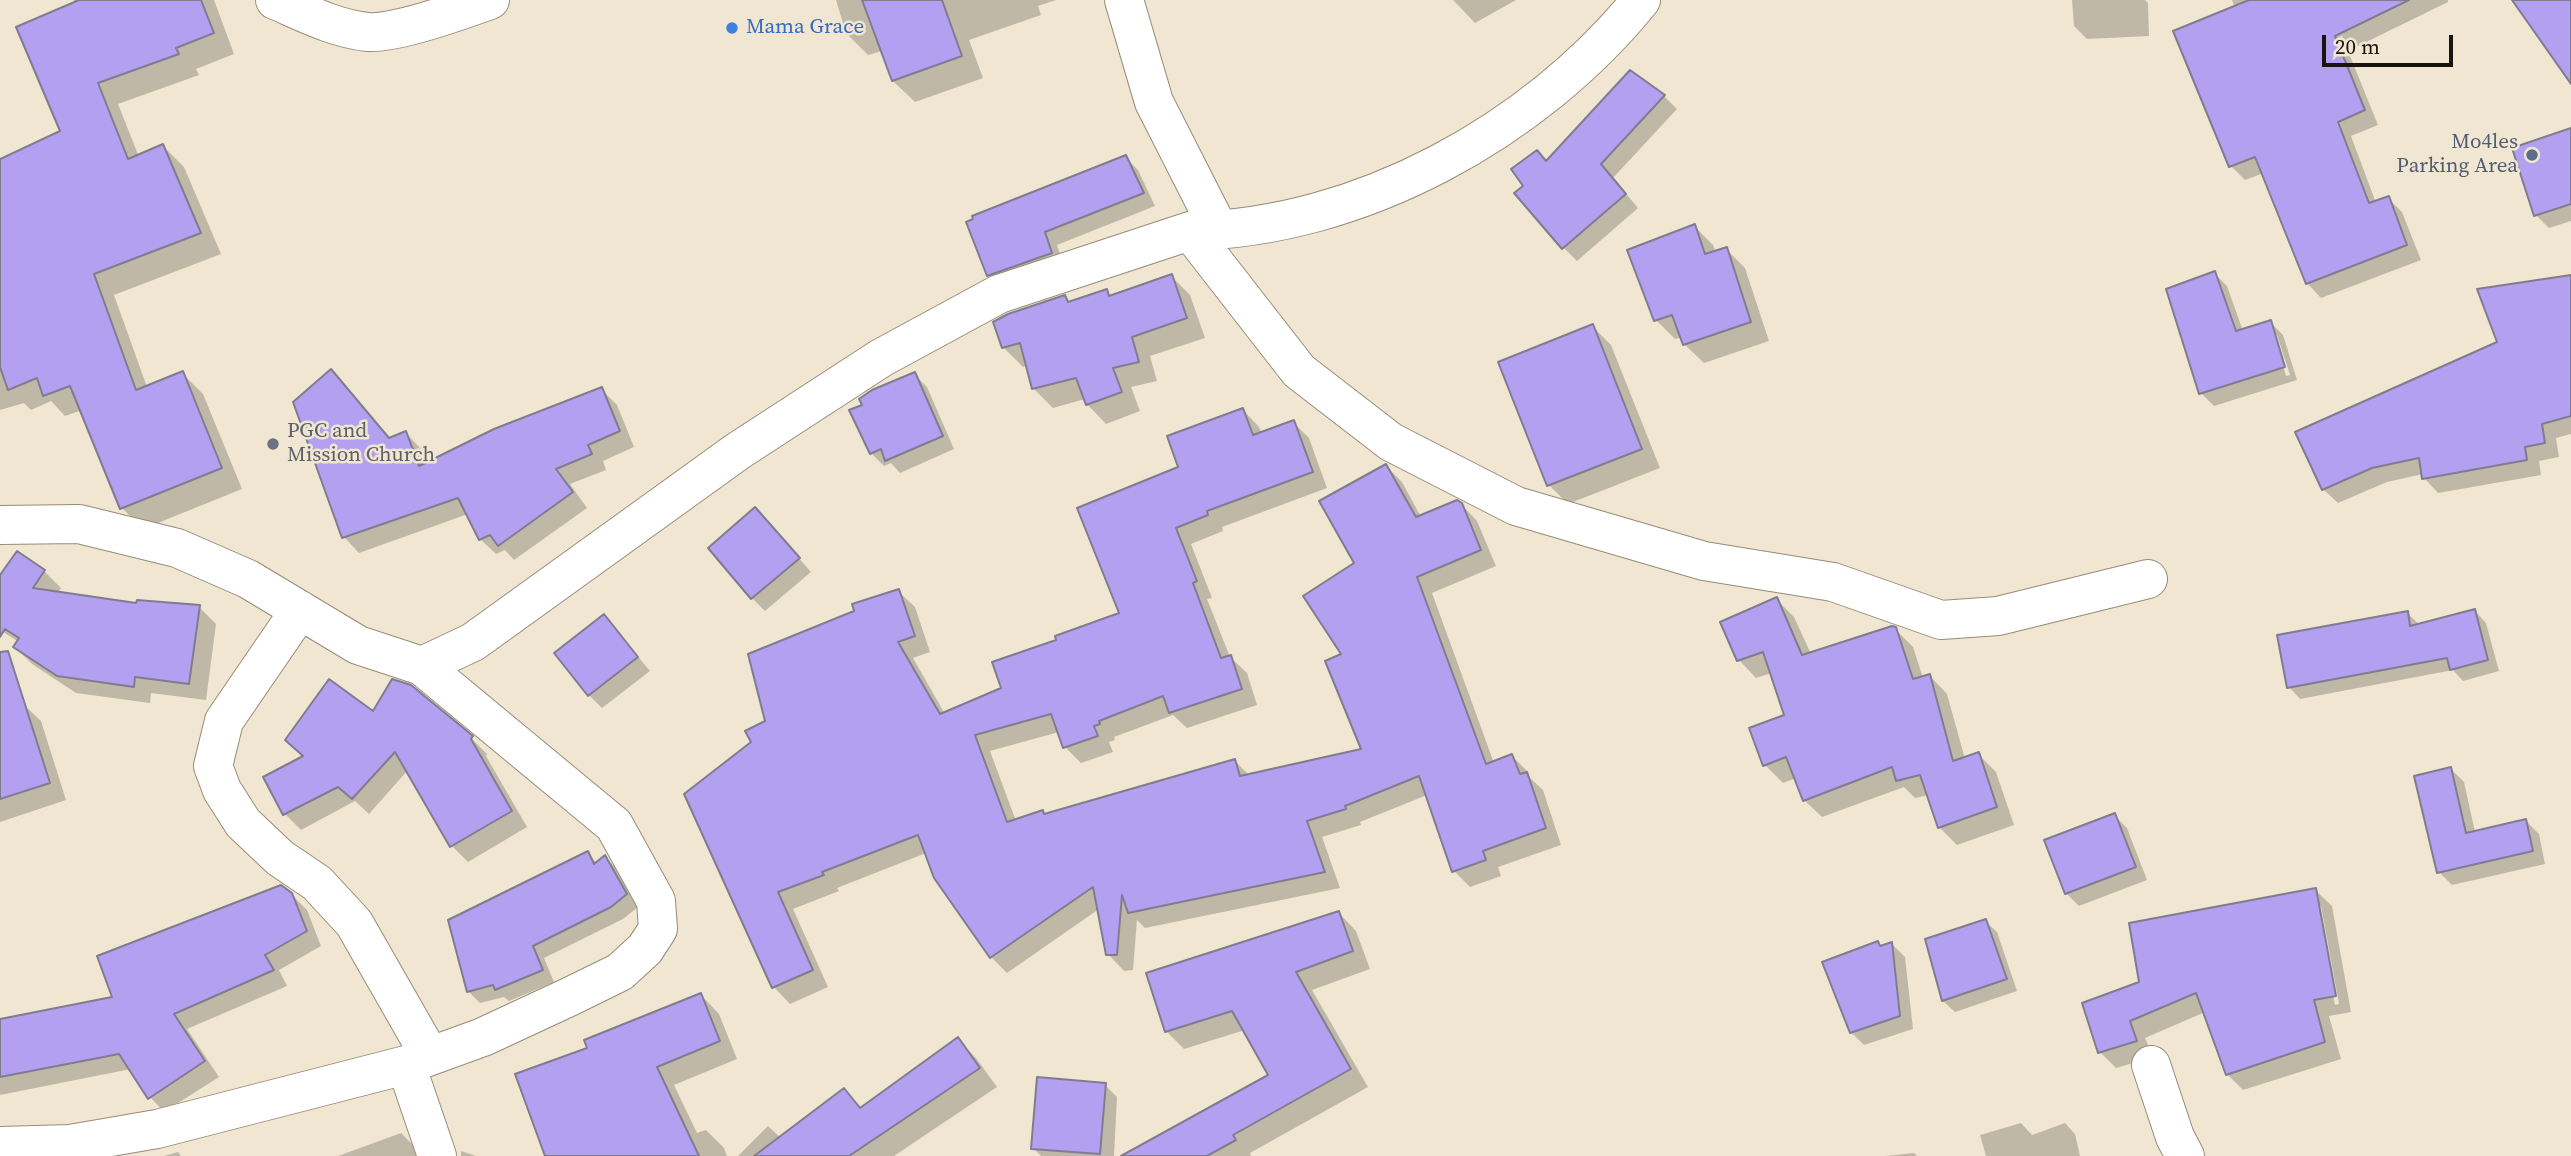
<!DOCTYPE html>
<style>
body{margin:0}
#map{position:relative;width:2571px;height:1156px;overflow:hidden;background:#f1e6d1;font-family:"Source Serif 4",serif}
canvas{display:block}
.scale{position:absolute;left:2322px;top:35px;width:131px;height:32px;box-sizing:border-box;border:4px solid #19150e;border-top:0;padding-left:9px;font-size:21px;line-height:24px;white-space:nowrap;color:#19150e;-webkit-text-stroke:5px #f1e6d1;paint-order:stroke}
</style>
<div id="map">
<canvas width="2571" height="1156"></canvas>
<div class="scale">20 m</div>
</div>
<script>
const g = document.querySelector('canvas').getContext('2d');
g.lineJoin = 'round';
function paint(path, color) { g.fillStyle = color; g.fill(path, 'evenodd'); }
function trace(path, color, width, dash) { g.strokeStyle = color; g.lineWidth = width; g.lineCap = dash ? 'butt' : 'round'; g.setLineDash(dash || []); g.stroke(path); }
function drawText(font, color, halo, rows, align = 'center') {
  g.font = font + ' "Source Serif 4",serif'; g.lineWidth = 5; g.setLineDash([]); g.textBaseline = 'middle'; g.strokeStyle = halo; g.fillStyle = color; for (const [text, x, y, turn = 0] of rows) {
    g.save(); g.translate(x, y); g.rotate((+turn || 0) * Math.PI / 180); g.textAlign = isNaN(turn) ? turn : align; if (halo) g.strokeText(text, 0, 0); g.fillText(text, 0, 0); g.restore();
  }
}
const shadow = new Path2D(`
 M74 0H214L234 54 196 69 199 75 118 104 139 157 163 146 184 167 221 254 114 295 147 387 182 373 203 394 242 489 143 529 122 508 82 410 65 416 51 401 31 410 24 403 0 410V161L63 132Z
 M836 0H1056L1038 6 1041 15 969 40 983 78 915 102 893 81 882 51 868 55 846 33Z
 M1453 0H1516L1475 23Z
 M2072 0H2145L2148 3 2149 36 2087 39 2074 26Z
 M2232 0H2448V2L2348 51 2378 125 2351 136 2376 203 2388 198 2402 212 2421 260 2321 298 2307 283 2264 173 2245 180 2231 166 2235 8Z
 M1630 72 1664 96 1677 109 1613 178 1638 208 1577 261 1564 248 1525 186 1537 152 1548 162Z
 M2571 136V221L2549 228 2536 215Z
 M1125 157 1138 170 1155 206 1057 245 1064 266 1002 288 989 275Z
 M1694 226 1713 245 1716 253 1726 249 1745 268 1769 341 1704 363 1684 344 1682 337 1675 339 1656 320Z
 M2214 273 2227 286 2243 331 2270 322 2283 335 2297 380 2214 406 2201 393ZM2274 335H2277L2290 375 2286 376Z
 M1171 276 1190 295 1205 338 1150 356 1157 381 1131 387 1140 411 1106 424 1087 404 1085 399 1053 408 1034 389 1027 365 1023 367 1003 347 1065 297 1070 302 1107 291 1112 297Z
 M2571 277V434L2556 438 2559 457 2539 461 2541 475 2438 493 2424 478 2423 474 2387 482 2338 503 2323 489 2499 343Z
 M1592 326 1611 345 1660 468 1568 504 1549 485Z
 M331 372 390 439 406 433 421 449 427 464 601 389 617 405 634 447 603 461 606 470 570 484 587 508 514 560 505 550 496 554 480 539 468 514 359 553 344 537Z
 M914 374 927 387 954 449 900 473 891 463 884 466 871 453 864 405Z
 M1243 410 1259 427 1262 434 1293 422 1309 438 1327 488 1222 527 1223 531 1191 544 1212 598 1207 599 1230 657 1247 673 1257 705 1187 728 1173 715 1114 737 1115 740 1109 742 1113 752 1081 763 1065 747 1059 732 990 751 1016 821 1042 812 1046 816 1235 761 1250 776 1363 751 1344 655 1357 564 1386 466 1402 482 1421 517 1461 504 1477 521 1496 566 1432 593 1494 763 1512 756 1528 772 1530 778 1543 790 1561 845 1498 867 1501 876 1470 887 1454 871 1427 795 1360 822 1361 825 1322 837 1340 888 1145 928 1137 920 1133 970 1124 971 1108 954 1099 909 1007 973 991 957 935 877 926 853 837 888 839 891 793 909 828 987 790 1004 774 987 686 795 753 743 856 612 898 591 915 607 930 652 913 658 945 714 1003 689 1059 641 1121 614 1180 468Z
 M768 523 811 572 765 611 752 598Z
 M44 571 61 588 57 594 137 605 199 607 216 624 206 700 151 693 150 703 76 693 32 664 15 647 19 642 0 630V579Z
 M1776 599 1794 617 1811 654 1895 629 1913 647 1923 678 1930 676 1947 694 1965 759 1978 754 1996 772 2014 825 1957 845 1939 827 1929 795 1915 798 1904 787 1822 817 1804 800 1796 778 1783 783 1765 765 1786 716 1772 673 1756 678 1739 660Z
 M2475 611 2486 623 2499 671 2463 681 2453 670 2300 699 2289 687 2407 613 2420 625Z
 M604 616 650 671 602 708 589 695Z
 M23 704 41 721 66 800 0 822V711Z
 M373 713 471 738 487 754 486 756 527 827 468 862 452 846 408 770 369 814 355 801 301 830 285 814 305 757Z
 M2451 769 2464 782 2475 832 2526 821 2539 834 2545 864 2452 885 2439 872Z
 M2114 815 2127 828 2147 880 2079 906 2066 893Z
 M587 853 597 863 605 857 617 869 638 907 623 919 544 958 554 982 509 1001 504 997 480 1003 468 991Z
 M2315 890 2332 906 2351 1012 2329 1016 2341 1059 2243 1090 2227 1074 2205 1012 2145 1038 2153 1057 2116 1068 2100 1052 2141 983ZM2317 906H2321L2339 1004 2335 1005Z
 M291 894 307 910 321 946 279 970 287 986 187 1029 219 1077 164 1112 150 1097 131 1069 0 1095V1021L114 998Z
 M1339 913 1356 931 1370 969 1312 990 1368 1087 1250 1153 1251 1156H1164L1270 1075 1245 1030 1184 1049 1166 1031Z
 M1985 921 1997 932 2017 991 1955 1012 1943 1001 1927 940Z
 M1878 943 1882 947 1892 944 1905 957 1913 1029 1864 1045 1851 1032Z
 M701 995 719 1014 737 1059 674 1085 697 1133 706 1130 724 1148 727 1156H547L590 1049Z
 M958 1040 976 1058 997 1087 894 1156H738L768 1126 781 1138 844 1090 862 1108Z
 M1104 1084 1117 1097 1114 1156H1041L1033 1148Z
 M2021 1123 2032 1135 2065 1123 2075 1134 2080 1156H1986L1980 1135Z
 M401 1133 418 1150 420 1156H338Z
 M461 1151 476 1156H461Z
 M178 1152 181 1156H164Z
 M1914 1153 1917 1156H1885Z`);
const building = new Path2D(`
 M79 0H201L214 33 176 48 179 54 98 83 128 159 163 144 201 233 94 274 136 390 183 371 222 468 120 509 70 386 43 396 37 378 8 390 0 367V159L60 131 16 27Z
 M862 0H942L962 56 892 81Z
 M2249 0H2409L2335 36 2365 110 2338 122 2369 203 2389 196 2407 245 2306 284 2255 157 2229 167 2173 31Z
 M2512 0H2571V84Z
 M1630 70 1665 95 1601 164 1626 194 1562 249 1514 193 1523 186 1511 169 1537 150 1546 161Z
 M2571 128V204L2534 216 2512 148Z
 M1126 155 1144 193 1045 232 1052 253 987 276 966 222 973 219 972 216Z
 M1695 224 1705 254 1727 247 1751 322 1683 345 1672 315 1654 321 1627 250Z
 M2215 271 2236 331 2271 320 2285 367 2199 394 2166 289Z
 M1172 274 1187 318 1132 337 1139 362 1113 368 1122 392 1086 405 1076 378 1032 389 1020 343 1002 348 993 322 1008 314 1065 295 1068 302 1107 289 1109 296Z
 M2571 275V416L2542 424 2545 443 2525 447 2527 460 2422 479 2419 458 2372 468 2322 490 2295 432 2497 342 2477 289Z
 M1593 324 1642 449 1547 486 1498 362Z
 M331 369 389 438 406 431 419 466 494 429 602 387 620 431 588 445 592 454 556 469 573 492 498 546 490 535 479 540 458 498 342 538 293 402Z
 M915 372 943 436 885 461 881 449 870 454 849 410 862 405 859 399 872 390Z
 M1243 408 1253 435 1294 420 1313 472 1207 511 1208 515 1176 528 1197 581 1193 583 1221 658 1231 655 1242 689 1169 713 1163 696 1099 721 1100 724 1094 726 1098 736 1063 748 1051 714 975 735 1007 822 1043 810 1044 814 1235 759 1240 776 1361 749 1325 661 1341 654 1303 596 1354 563 1319 501 1386 464 1416 517 1457 500 1462 503 1481 550 1417 577 1486 764 1512 754 1520 774 1527 772 1546 828 1483 851 1486 860 1452 872 1419 776 1345 806 1346 809 1307 821 1325 872 1128 913 1122 895 1117 955H1106L1093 887 990 958 934 878 918 835 822 872 824 875 778 892 813 970 772 988 684 794 751 742 745 731 765 721 748 654 854 611 852 604 899 589 915 636 898 642 940 714 1001 688 992 662 1056 640 1055 636 1119 613 1077 508 1178 467 1167 436Z
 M755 507 800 558 751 599 708 548Z
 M17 551 45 570 33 588 136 603 137 600 200 605 189 684 135 677 134 687 57 676 13 647 19 638 5 629 0 637V575Z
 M1777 597 1802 655 1892 626 1896 627 1913 679 1930 674 1953 761 1979 752 1997 807 1938 828 1920 775 1896 781 1892 767 1803 801 1786 757 1763 766 1749 728 1784 715 1763 652 1737 661 1720 622Z
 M2475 609 2488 660 2450 670 2447 658 2287 688 2277 635 2408 611 2410 626Z
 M604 614 638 657 588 696 554 653Z
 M8 651 50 783 0 799V652Z
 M329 679 373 711 392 679 411 685 473 736 471 739 512 811 450 847 395 752 352 799 338 787 283 815 263 777 303 756 285 740Z
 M2451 767 2466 833 2526 819 2533 851 2437 873 2414 776Z
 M2115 813 2136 867 2065 894 2044 840Z
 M588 851 594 864 605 855 627 894 611 907 533 946 543 970 495 990 493 985 467 992 448 920Z
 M281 885 292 893 307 931 265 955 274 970 174 1014 205 1061 148 1099 119 1054 0 1077V1019L112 997 97 956Z
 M2316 888 2336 996 2314 1000 2325 1042 2226 1075 2196 993 2130 1021 2137 1041 2098 1053 2082 1003 2139 982 2129 923Z
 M1339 911 1353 951 1296 972 1351 1069 1233 1135 1236 1140 1207 1156H1121L1268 1075 1232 1011 1165 1032 1146 973Z
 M1986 919 2007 979 1942 1001 1925 939Z
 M1878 941 1880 946 1892 942 1900 1016 1850 1033 1822 962Z
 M701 993 720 1041 657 1067 699 1156H545L515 1074 587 1048 584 1040Z
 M958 1037 980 1068 849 1156H754L844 1088 860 1108Z
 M1037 1077 1106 1083 1100 1154 1031 1149Z`);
const minor = new Path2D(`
 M275 0C305 13 336 29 368 32 396 34 462 10 490 0
 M1124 0 1154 102 1219 230
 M1190 231 1299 371 1391 442 1516 506 1704 561 1833 582 1941 620 1998 616 2148 579
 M0 525 79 524 177 548 248 579 358 645 422 666 473 642 738 451 881 358 999 294 1190 231C1360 228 1535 131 1641 0
 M300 610 224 721 213 766 222 790 243 823 280 858 317 883 354 923 430 1056
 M406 1065 437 1156
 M2151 1065 2175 1137 2185 1156
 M0 1146 70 1144 157 1129 406 1065 483 1037 569 997 620 972 645 949 658 929 656 901 614 825 422 666`);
const markers = [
 [732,28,7,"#3f7fe0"],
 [2532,155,7,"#5c6f8a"],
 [273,444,7,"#6b7280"]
];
const shopNames = [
 ["Mama Grace",746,28]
];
const serviceNames = [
 ["Mo4les",2518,143],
 ["Parking Area",2518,167]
];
const worshipNames = [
 ["PGC and",287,432],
 ["Mission Church",287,456]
];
paint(shadow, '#0003');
paint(building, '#b3a0f0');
trace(building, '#807c90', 2);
trace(minor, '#968c78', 40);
trace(minor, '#fff', 38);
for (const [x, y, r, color] of markers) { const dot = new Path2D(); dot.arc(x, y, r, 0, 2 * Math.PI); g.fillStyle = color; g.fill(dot); trace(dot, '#f1e6d1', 2.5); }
drawText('21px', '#366cbe', '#f1e6d1', shopNames, 'left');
drawText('21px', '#4e5e75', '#f1e6d1', serviceNames, 'right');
drawText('21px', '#5b616d', '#f1e6d1', worshipNames, 'left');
</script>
